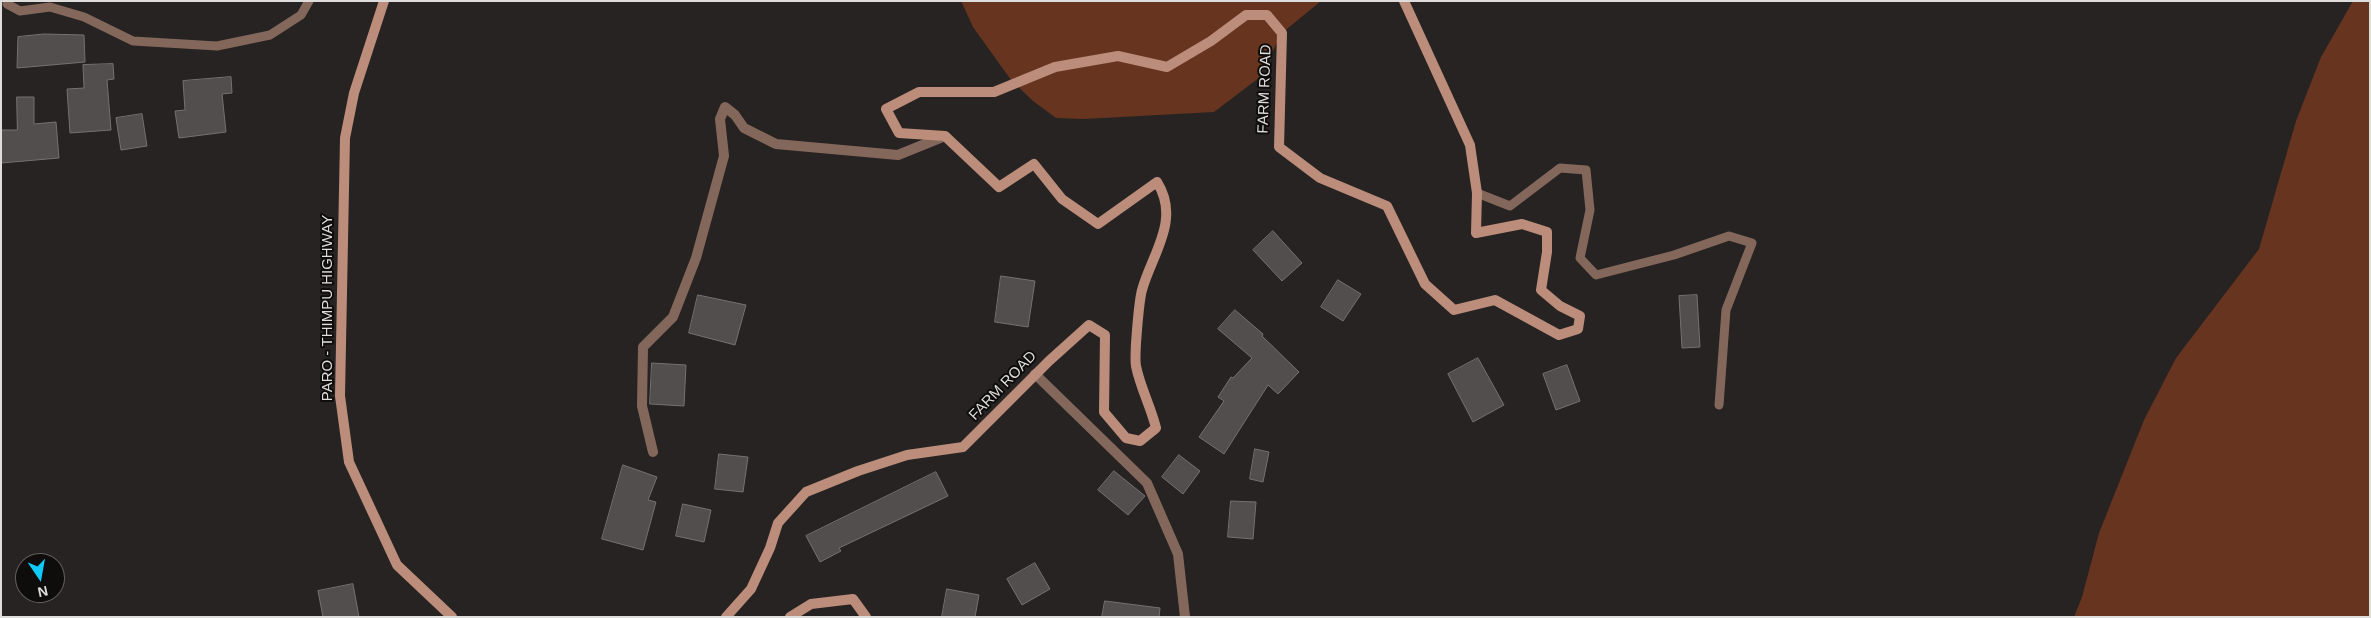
<!DOCTYPE html>
<style>
body{margin:0}
#map{position:relative;width:2371px;height:618px;overflow:hidden;background:#262322;font-family:Helvetica,sans-serif}
canvas{display:block}
.frame{position:absolute;inset:0;border:2px solid #dfdddc;pointer-events:none}
.north{position:absolute;left:15px;top:553px;width:50px;height:50px;box-sizing:border-box;background:#0e0d0c;border:1px solid #62605f;border-radius:50%;rotate:168deg;font-size:14px;font-weight:700;line-height:20px;text-align:center;color:#dfdddc}
.north::after{content:'';display:block;margin:auto;width:18px;height:22px;background:#0fcafa;clip-path:polygon(50% 0,100% 100%,50% 72%,0 100%)}
</style>
<div id="map">
<canvas width="2371" height="618"></canvas>
<div class="frame"></div>
<div class="north">N</div>
</div>
<script>
const g = document.querySelector('canvas').getContext('2d');
g.lineJoin = 'round';
function paint(path, color) { g.fillStyle = color; g.fill(path, 'evenodd'); }
function trace(path, color, width, dash) { g.strokeStyle = color; g.lineWidth = width; g.lineCap = dash ? 'butt' : 'round'; g.setLineDash(dash || []); g.stroke(path); }
function drawText(font, color, halo, rows, align = 'center') {
  g.font = font + ' Helvetica,sans-serif'; g.lineWidth = 4; g.setLineDash([]); g.textBaseline = 'middle'; g.strokeStyle = halo; g.fillStyle = color; for (const [text, x, y, turn = 0] of rows) {
    g.save(); g.translate(x, y); g.rotate((+turn || 0) * Math.PI / 180); g.textAlign = isNaN(turn) ? turn : align; if (halo) g.strokeText(text, 0, 0); g.fillText(text, 0, 0); g.restore();
  }
}
const green = new Path2D(`
 M961 1H1321L1282 33 1259 78 1214 112 1084 119 1056 118 1033 101 1011 80 973 27Z
 M2353 1H2370V617H2074L2082 597 2099 533 2144 420 2176 358 2259 249 2296 121 2321 57Z`);
const building = new Path2D(`
 M44 34 84 35 85 62 17 68 18 37Z
 M113 64 114 79 107 80 111 130 70 133 67 89 84 88 83 65Z
 M231 77 232 93 222 94 226 132 179 138 175 111 185 110 183 81Z
 M17 97H34V124L56 122 59 158 1 163V130H17Z
 M142 114 147 146 121 150 116 118Z
 M1273 231 1302 263 1282 281 1253 250Z
 M1001 276 1035 281 1028 327 995 322Z
 M1338 280 1361 294 1343 321 1321 307Z
 M698 295 746 305 735 345 689 333Z
 M1697 295 1700 347 1682 348 1679 296Z
 M1235 310 1263 334 1262 336 1299 372 1278 394 1268 385 1224 454 1199 437 1224 401 1218 397 1231 377 1233 378 1252 358 1218 329Z
 M1478 358 1504 405 1473 422 1448 374Z
 M652 363 686 365 684 406 650 404Z
 M1567 365 1580 401 1556 410 1543 374Z
 M1255 449 1269 452 1263 482 1250 479Z
 M719 454 748 457 743 492 715 489Z
 M1179 455 1200 471 1183 494 1162 477Z
 M623 465 657 477 648 500 656 502 643 550 602 539Z
 M1114 471 1145 496 1128 515 1098 490Z
 M936 472 948 496 839 548 841 551 820 562 806 536Z
 M1231 501 1256 502 1253 539 1228 537Z
 M683 504 711 510 704 542 676 536Z
 M1035 563 1050 589 1022 605 1007 579Z
 M353 584 359 617H323L318 591Z
 M947 589 979 595 975 617H942Z
 M1105 601 1160 608 1159 617H1102Z`);
const lane = new Path2D(`
 M7 4 20 11 50 7 84 17 133 41 217 46 270 35 301 15 309 1
 M1477 193 1510 206 1560 168 1586 170 1590 210 1580 258 1596 275 1674 255 1729 236 1752 243 1726 310 1719 405`);
const street = new Path2D(`
 M1035 374 1147 483 1178 554 1185 617
 M653 452 642 406 643 347 673 317 696 258 724 156 720 119 725 107 735 115 744 128 776 144 898 155 945 136`);
const secondary = new Path2D(`
 M384 1 354 93 345 138 340 396 349 462 397 565 452 617
 M726 617 751 589 770 548 778 523 806 492 858 471 907 455 963 447 1049 361 1089 325 1105 335 1104 412 1126 438 1140 441 1156 428C1151 407 1140 387 1136 366 1134 356 1139 301 1142 290 1152 254 1181 220 1157 182L1098 224 1062 199 1034 164 999 187 945 136 899 133 886 109 919 92H994L1055 67 1118 56 1167 67 1211 41 1246 15H1267L1282 33 1279 147 1320 178 1387 206 1425 284 1454 310 1495 300 1559 335 1578 329 1580 316 1560 306 1541 290 1547 252V232L1522 224 1476 233 1477 193 1470 145 1404 1
 M790 617 811 604 853 599 866 617`);
const streetNames = [
 ["FARM ROAD",1265,89,-88],
 ["PARO - THIMPU HIGHWAY",328,308,-90],
 ["FARM ROAD",1003,386,-46]
];
paint(green, '#66341f');
paint(building, '#514e4d');
trace(building, '#757170', 1);
trace(lane, '#84675b', 9);
trace(street, '#84675b', 10);
trace(secondary, '#bb8d7a', 10);
drawText('15px', '#dfdddc', '#0e0d0c', streetNames);
</script>
